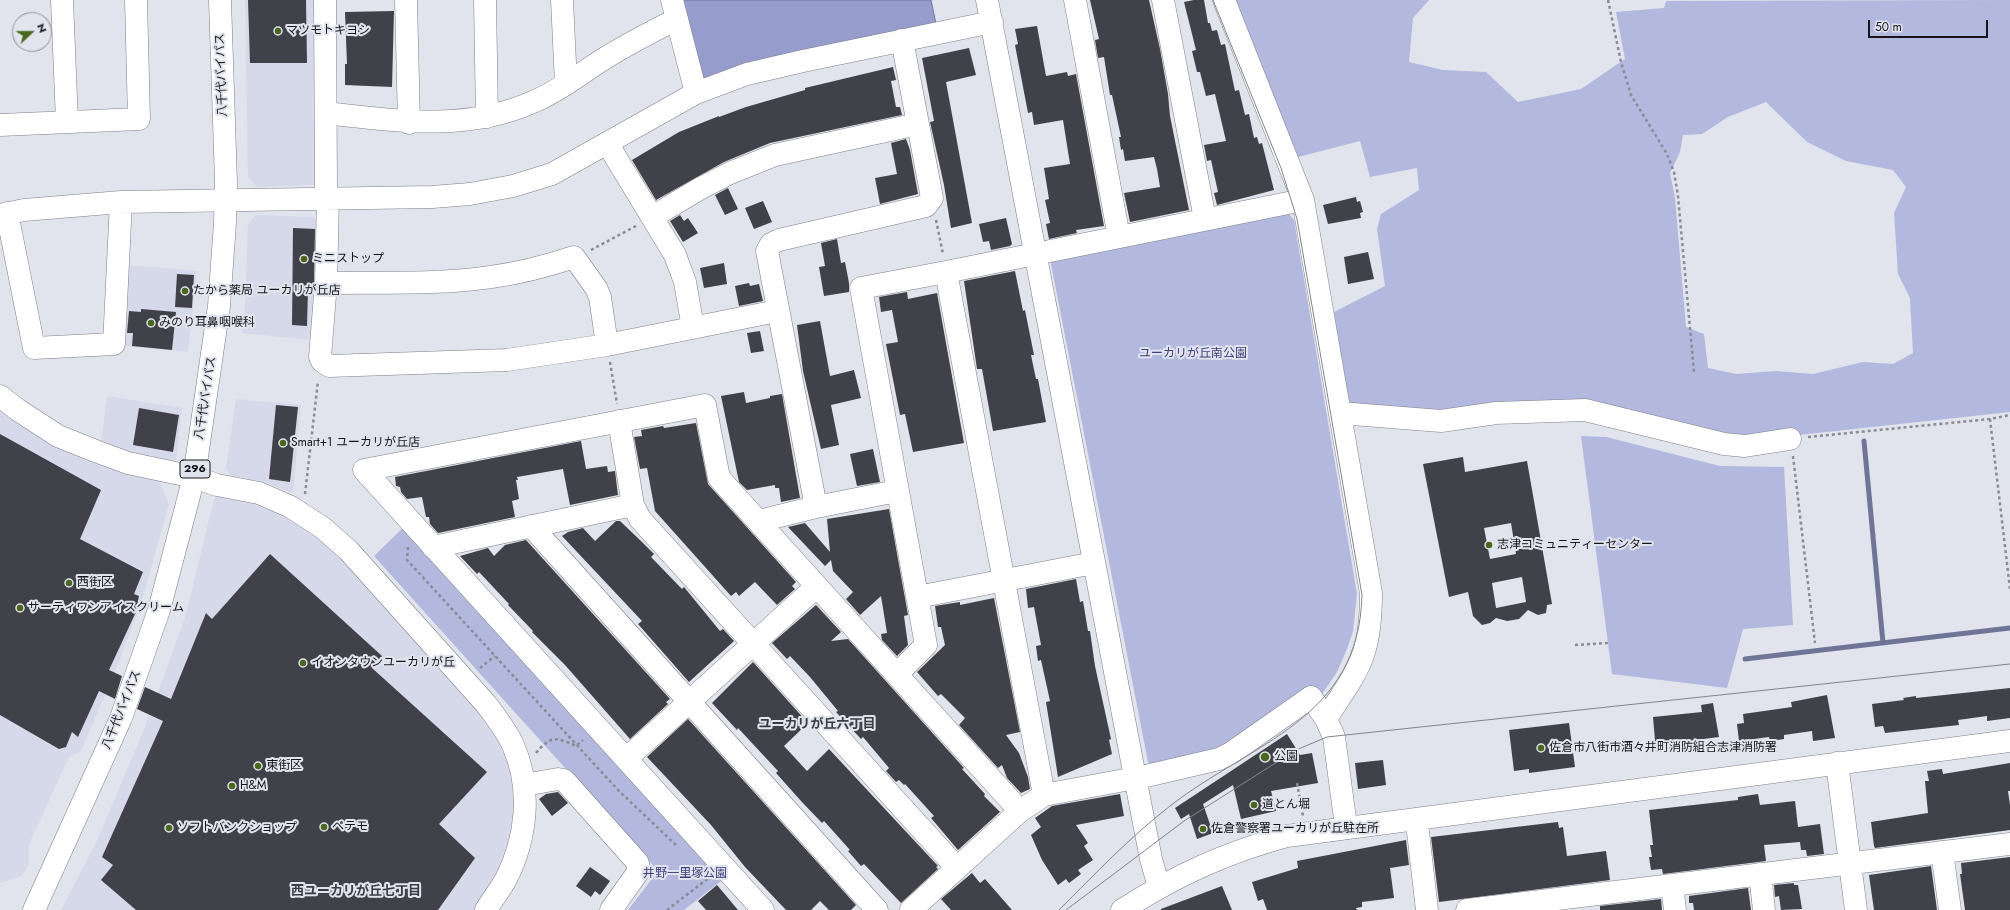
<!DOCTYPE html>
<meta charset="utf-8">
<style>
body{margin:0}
#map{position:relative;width:2010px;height:910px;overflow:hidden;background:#e1e3ed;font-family:Jost,sans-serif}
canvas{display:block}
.north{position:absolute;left:12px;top:12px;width:40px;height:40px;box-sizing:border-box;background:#e1e3ed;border:1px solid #909199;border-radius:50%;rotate:68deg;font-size:11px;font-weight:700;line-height:16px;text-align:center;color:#16161a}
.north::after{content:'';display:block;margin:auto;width:14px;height:18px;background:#49681d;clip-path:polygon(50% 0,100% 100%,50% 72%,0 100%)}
.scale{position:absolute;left:1868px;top:20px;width:120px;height:18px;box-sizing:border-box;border:2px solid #16161a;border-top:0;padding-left:5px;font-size:12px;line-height:14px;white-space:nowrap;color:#16161a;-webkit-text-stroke:3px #e1e3ed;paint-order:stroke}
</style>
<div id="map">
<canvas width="2010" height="910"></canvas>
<div class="north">N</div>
<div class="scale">50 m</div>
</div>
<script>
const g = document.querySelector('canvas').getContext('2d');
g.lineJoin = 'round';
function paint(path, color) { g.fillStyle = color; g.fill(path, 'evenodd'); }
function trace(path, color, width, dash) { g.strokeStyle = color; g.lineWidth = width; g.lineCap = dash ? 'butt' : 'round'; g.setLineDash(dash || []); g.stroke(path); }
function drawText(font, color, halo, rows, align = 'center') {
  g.font = font + ' Jost,"Noto Sans JP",sans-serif'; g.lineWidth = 4; g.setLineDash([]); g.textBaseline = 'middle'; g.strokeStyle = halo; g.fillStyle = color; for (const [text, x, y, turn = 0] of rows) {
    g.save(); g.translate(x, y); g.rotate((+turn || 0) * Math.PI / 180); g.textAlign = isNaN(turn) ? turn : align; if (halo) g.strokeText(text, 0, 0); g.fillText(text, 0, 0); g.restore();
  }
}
const built = new Path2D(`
 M245 0H315L319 180 314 185 257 187 248 177Z
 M256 215 314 217 317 221 312 340 242 333 245 307 248 224Z
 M126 265 197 271 188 352 121 346Z
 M107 396 182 408 176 460 166 462 101 444Z
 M236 399 301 405 293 493 269 484 230 475 226 468Z
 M0 408 159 479 169 504 141 604 116 669 81 751 69 757 29 844V864L22 876 0 883Z
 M223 492 257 501 286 516 316 535 342 557 493 728 513 767 516 825 497 876 475 910H61L96 843 145 727 185 618 214 499Z`);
const green = new Path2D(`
 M1234 0H1429L1413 18 1409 62 1443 70 1486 72 1518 102 1581 89 1625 59 1616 12 1664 8 1666 1 2010 0V412L1744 441 1607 409 1442 414 1349 406 1334 312 1385 286 1377 229 1381 214 1419 190 1417 168 1370 177 1360 141 1298 157ZM1766 102 1807 142 1846 161 1893 170 1906 187 1894 213 1898 274 1910 298 1913 353 1893 364 1863 362 1813 374 1776 371 1736 374 1708 368 1704 334 1686 327 1675 198 1670 173 1680 152 1683 135 1702 134 1728 117Z
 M1286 211 1294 220 1357 594 1353 631 1347 649 1337 672 1320 697 1215 752 1151 765 1148 762 1051 264 1053 255Z
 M1581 436 1606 437 1720 466 1784 467 1793 625 1743 629 1727 688 1612 674Z
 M407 524 725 878 684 910H628L658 871 374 556Z`);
const water = new Path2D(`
 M679 0H931L936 24 702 85Z`);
const stream = new Path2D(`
 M1864 441 1883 643
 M1745 659 2010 628`);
const building = new Path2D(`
 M248 0H306L307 63H250Z
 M1090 0H1149L1160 49 1168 94 1170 116 1189 210 1130 222 1124 193 1160 187 1157 169 1154 157 1125 161 1123 149 1121 150 1119 137H1121L1112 95H1110L1104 57 1098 58 1095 40 1099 39Z
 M1194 0H1204L1208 23H1210L1212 31 1217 30 1221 45 1225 44 1235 91 1239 90 1245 115 1249 114 1254 138 1257 137 1259 144 1262 143 1274 190 1217 205 1214 193 1218 192 1211 160 1207 161 1204 145 1226 141 1215 94 1206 96 1200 72H1197L1192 51 1196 50 1184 2Z
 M394 11 392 87 345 85V64H347L345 12Z
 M1037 26 1046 76 1067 72 1068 76 1076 74 1104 226 1076 230 1077 233 1049 239 1046 224 1050 223 1045 200 1049 199 1044 168 1070 164 1063 120 1034 125 1032 112 1028 113 1015 45 1018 44 1015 29Z
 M969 48 976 75 946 82 972 223 951 228 944 185 930 122 934 121 922 58Z
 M893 67 896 80 891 81 896 107H900L902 115 770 143 724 162 656 200 632 160 679 132 719 116V117L746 107 805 90V88Z
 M906 139 910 150 918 194 880 204 875 178 897 174 891 143Z
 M728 188 738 209 725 215 715 195Z
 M1356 197 1357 202 1360 201 1363 212 1360 213 1361 218 1328 224 1323 205Z
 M763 201 772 222 754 229 745 208Z
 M680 215 684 221 688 218 698 233 683 242 670 221Z
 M1006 218 1012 244 1010 246 991 250 989 241 983 242 979 224Z
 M293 228 315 229 314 282 313 290H308L307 326 292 325Z
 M837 239 841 263 845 262 849 283V292L824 296 819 267 825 266 821 243Z
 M1368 252 1374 279 1348 284 1344 257Z
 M724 263 727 284 704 288 700 268Z
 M1015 271 1023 311 1025 310 1034 355H1031L1036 379H1038L1046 422 993 431 982 369H977L964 281Z
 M177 274 194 275 192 308 175 307Z
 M749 283 750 286 759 284 763 301 739 306 735 286Z
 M907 292 908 299 937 293 964 443 913 452 905 414 900 415 886 344 898 342 892 310 881 312 879 297Z
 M141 309 176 312 172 350 132 346 133 333H127L129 311 141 312Z
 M820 321 830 376 854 370 861 398 831 405 839 445 821 449 803 371 797 325Z
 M760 331 764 351 751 353 747 333Z
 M744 392 746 403 770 398V396L782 394 800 498 781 502 779 488H775V485L747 490 739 482 721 396Z
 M276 405 298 407 290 482 269 479Z
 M139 408 179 415 173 452 133 445Z
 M696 423 708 484 796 582 792 586 795 589 777 605 755 582 739 596 736 592 731 596 655 511 647 468 640 469 634 437 642 436 641 430 663 426 664 428Z
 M0 434 101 490 80 539 143 572 134 594 139 596 135 614 109 670 122 676 115 699 99 691 78 737 72 732 66 747 59 749 0 715Z
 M581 441 586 469 607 466 608 472 615 471 618 495 570 505 563 469 517 477 518 480H516L519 499 512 501 515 517 438 533 430 524 429 517H426L422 497 407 499 401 492 400 487 396 486 395 477Z
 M873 449 880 482 857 486 850 454Z
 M1463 457 1465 472 1527 461 1552 604 1547 605 1546 613 1538 615 1528 610 1519 619 1507 621 1496 618 1490 623 1482 625 1473 616 1468 592 1449 597 1423 464ZM1511 523 1516 554 1490 559 1484 528ZM1522 577 1526 602 1496 608 1492 583Z
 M889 509 908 615 904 616 908 645 897 656 882 640 881 634 887 633 881 596 860 615 846 599 853 592 833 571 831 560 825 566 788 527 805 523 830 552 827 519Z
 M616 521H620L642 542 654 554 651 557 682 589 684 587 720 631 723 629 734 641 689 682 638 624 642 621 562 536 568 532 583 528 595 541Z
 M526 540 670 699 666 702 668 704 630 739 565 665 532 632 533 631 508 605 509 604 479 572 477 574 460 556 488 548 494 556 505 545Z
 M270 554 382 656 372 668 487 772 439 824 475 858 438 910H136L101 880 113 865 102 857 163 721 137 709 145 687 171 699 206 613 212 619Z
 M1076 579 1080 602 1083 601 1088 631H1090L1095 666 1111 739 1109 740 1112 754 1058 777 1046 702 1050 701 1041 660 1038 661 1036 646 1041 645 1034 607 1028 608 1026 589Z
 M994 598 1020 732 1006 735 1019 753 1028 777 1030 789 1021 793 1007 778 1002 765 998 768 959 725 965 718 941 694 938 696 917 672 945 645 941 627H938L935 606 960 602V605Z
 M816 605 841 632 831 641 848 639 964 768 962 769 985 794 984 796 1000 812 958 850 931 818 934 816 905 784 904 785 899 780 896 782 886 771 889 768 863 737 861 739 836 712 838 711 810 677 790 656 787 659 772 643Z
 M753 662 808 723 784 746 807 771 829 749 938 866 936 867 938 869 901 903 864 864 861 866 848 851 850 850 824 821 822 823 801 801 776 773 778 771 738 728 737 730 712 703Z
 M2010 688V718L1987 721V716L1958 720 1959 725 1885 733 1883 726 1875 727 1872 704 1904 700 1903 698 1916 696V698Z
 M1827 695 1835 738 1813 741 1812 731 1784 735V739L1770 741 1769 737 1739 741 1737 724 1744 723 1743 714 1792 707 1791 702Z
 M1713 703 1719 737 1688 741V749L1656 752 1653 717 1702 712 1701 705Z
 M688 719 856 905 851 910H829L820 901 811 910H786L745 867 711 825 647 757Z
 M1569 723 1575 767 1529 773V769L1514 771 1509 730Z
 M1287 734 1300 755 1312 753 1318 783 1271 791 1276 811 1241 819 1233 785 1203 804 1213 833 1197 839 1189 814 1181 819 1175 808Z
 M1383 760 1386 785 1358 789 1355 763Z
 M2010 763V791H2008L2010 805V830L1875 848 1874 846 1871 822 1928 813 1925 781H1929L1927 771 1942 769 1943 774Z
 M558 792 568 803 552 816 539 799 546 794Z
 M1120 794 1124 816 1076 825 1088 843 1084 846 1093 860 1078 870 1081 874 1069 883 1066 879 1058 885 1042 860 1031 835 1041 827 1035 818 1052 806Z
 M1758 794 1760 805 1795 801 1798 827 1820 824 1824 854 1807 856 1806 850H1801L1800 842 1764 845 1766 861 1663 874 1662 869 1651 870 1649 857H1652L1650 845H1653L1649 810 1738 800V797Z
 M1558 822 1559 828 1563 827 1567 856 1606 851 1610 880 1439 902 1431 837Z
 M1406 840 1409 865 1390 868 1394 898 1362 902V907L1356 908 1357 910H1267L1263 899 1258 901 1252 882 1298 868 1297 861Z
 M2010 857V910H1965L1960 874H1962L1961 863Z
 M1931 866 1937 910H1874L1869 875Z
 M590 867 610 881 600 895 595 891 591 897 576 886Z
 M972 873 980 883 985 879 1012 910H951L941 899Z
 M1794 883V885H1798L1802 909 1781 910 1779 896 1775 897 1774 885Z
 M717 885 738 910H706L698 901Z
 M1222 886 1232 910H1161V909Z
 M1748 888 1751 910H1694L1693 903H1689V896Z
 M1661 899 1662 910H1600V906Z`);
const path = new Path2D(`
 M1608 0 1621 62 1631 95 1667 154 1674 172 1678 196 1694 372
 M936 220 943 254
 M591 250 636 226
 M610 362 617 404
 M1990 419 2010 589
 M1808 437 1990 419 2010 415
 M1793 456 1815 643
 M305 494 318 381
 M408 547 407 560 618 790 678 847
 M1575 645 1608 643
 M480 668 495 656
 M536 753C551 735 556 737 576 746L583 740
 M1297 783 1303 816
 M667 910 710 877`);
const minor = new Path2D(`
 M62 0 67 122
 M325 0 326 187 328 198 326 283 320 357 322 361 329 366 507 360 607 345 777 311
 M406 0 409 123
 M485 0 487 117
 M562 0 566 84
 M672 0 696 93
 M987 0 1135 777 1151 859 1159 887
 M1075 0 1119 237
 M1163 0 1205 219
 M1224 0 1303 200 1371 593C1371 614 1370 635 1363 655 1355 678 1339 698 1326 719
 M326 113C396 121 468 132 535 101 559 91 580 74 602 60 626 45 651 32 677 19
 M0 125 139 119 136 0
 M607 143 675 255 685 282 693 328
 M7 213 34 348 114 344 121 202
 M0 215 24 210 121 202 432 197 470 194 513 186 552 174 696 93 747 74 803 61 992 22
 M652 217 701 188 730 173 775 155 918 124
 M946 272 1044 795
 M326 283C381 282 437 285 491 277 520 273 547 266 574 257L596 288 600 297 607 345
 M0 396 18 410 58 436 98 452 128 463 194 477 217 485 259 493 291 507 323 528 349 551 486 704C496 717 506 730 513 745 532 788 527 838 506 879 500 890 492 900 486 910
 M1340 413 1441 421 1496 413 1585 410 1724 444 1745 446 1790 439
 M619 421 633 505 640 519 957 868
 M816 507 767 251 771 244 779 240 926 206 932 198 902 40
 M759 521 816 507 897 491
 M531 526 877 910
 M433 547 633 505
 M917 597 1094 563
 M897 674 926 645 861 288 946 272 1303 200
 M626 759 817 586
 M1837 763 1856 910
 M524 785 558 779 564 780 638 863V872L611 910
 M1418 832 1427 910
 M1942 852 1950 910
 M1760 874 1764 910
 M1672 885 1675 910
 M763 910 364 470 705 405 719 478 1020 811
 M911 910 1020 811 1044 795 1146 776 1219 759 1231 753 1311 697 1326 719 1334 737 1346 826
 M1122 910C1177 875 1225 853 1287 836L2010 741
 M1467 910 2010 844`);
const highway = new Path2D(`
 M34 910 121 718 159 610 194 477 219 306 225 223 226 183 220 0`);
const tram = new Path2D(`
 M1059 910C1095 874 1130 837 1170 806 1252 742 1359 720 1362 595L1297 219 1281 168 1213 0
 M1066 910 1184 821 1296 750 1327 737 2010 664`);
const markers = [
 [278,31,4,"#49681d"],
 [304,259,4,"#49681d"],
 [185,291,4,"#49681d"],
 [151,323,4,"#49681d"],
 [283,443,4,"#49681d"],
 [1489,545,4,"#49681d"],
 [69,583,4,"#49681d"],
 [20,608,4,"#49681d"],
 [303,663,4,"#49681d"],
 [1541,748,4,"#49681d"],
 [1265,757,5,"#49681d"],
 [258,766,4,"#49681d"],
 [232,786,4,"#49681d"],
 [1254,805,4,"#49681d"],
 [324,827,4,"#49681d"],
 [169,828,4,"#49681d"],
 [1203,829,4,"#49681d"]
];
const shields = [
 [195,469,30]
];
const shieldNames = [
 ["296",195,469]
];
const poiNames = [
 ["マツモトキヨシ",286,31],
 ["ミニストップ",312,259],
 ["たから薬局 ユーカリが丘店",193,291],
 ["みのり耳鼻咽喉科",159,323],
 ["Smart+1 ユーカリが丘店",291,443],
 ["志津コミュニティーセンター",1497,545],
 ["西街区",77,583],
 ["サーティワンアイスクリーム",28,608],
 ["イオンタウンユーカリが丘",311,663],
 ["佐倉市八街市酒々井町消防組合志津消防署",1549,748],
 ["公園",1274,757],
 ["東街区",266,766],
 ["H&M",240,786],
 ["道とん堀",1262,805],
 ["ペテモ",332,827],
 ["ソフトバンクショップ",177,828],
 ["佐倉警察署ユーカリが丘駐在所",1211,829]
];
const streetNames = [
 ["八千代バイパス",222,75,-92],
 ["八千代バイパス",206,398,-81],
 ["八千代バイパス",122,710,-68]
];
const parkNames = [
 ["ユーカリが丘南公園",1193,354],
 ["井野一里塚公園",685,874]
];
const neighbourhoodNames = [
 ["ユーカリが丘六丁目",817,725],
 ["西ユーカリが丘七丁目",356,892]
];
paint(built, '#d6d9ea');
paint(green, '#b3b8df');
paint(water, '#969ccc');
trace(water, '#707497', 1);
trace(stream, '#707497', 5);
paint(building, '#404149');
trace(minor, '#7e7f88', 23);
trace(highway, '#7e7f88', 23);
trace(path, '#8a8b93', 2.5, [3, 3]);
trace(minor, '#fff', 22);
trace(highway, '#fff', 22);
trace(tram, '#82848b', 1);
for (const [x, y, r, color] of markers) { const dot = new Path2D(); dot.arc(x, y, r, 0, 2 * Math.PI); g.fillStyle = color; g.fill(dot); trace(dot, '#e1e3ed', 1.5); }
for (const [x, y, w] of shields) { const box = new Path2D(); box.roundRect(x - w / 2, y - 9, w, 18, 3); g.fillStyle = '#e1e3ed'; g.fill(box); trace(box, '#16161a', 1); }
drawText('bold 11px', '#16161a', null, shieldNames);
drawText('12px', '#16161a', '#e1e3ed', poiNames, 'left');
drawText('12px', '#16161a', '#e1e3ed', streetNames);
drawText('12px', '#3b3d79', '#e1e3ed', parkNames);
drawText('bold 13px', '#393b43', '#e1e3ed', neighbourhoodNames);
</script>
